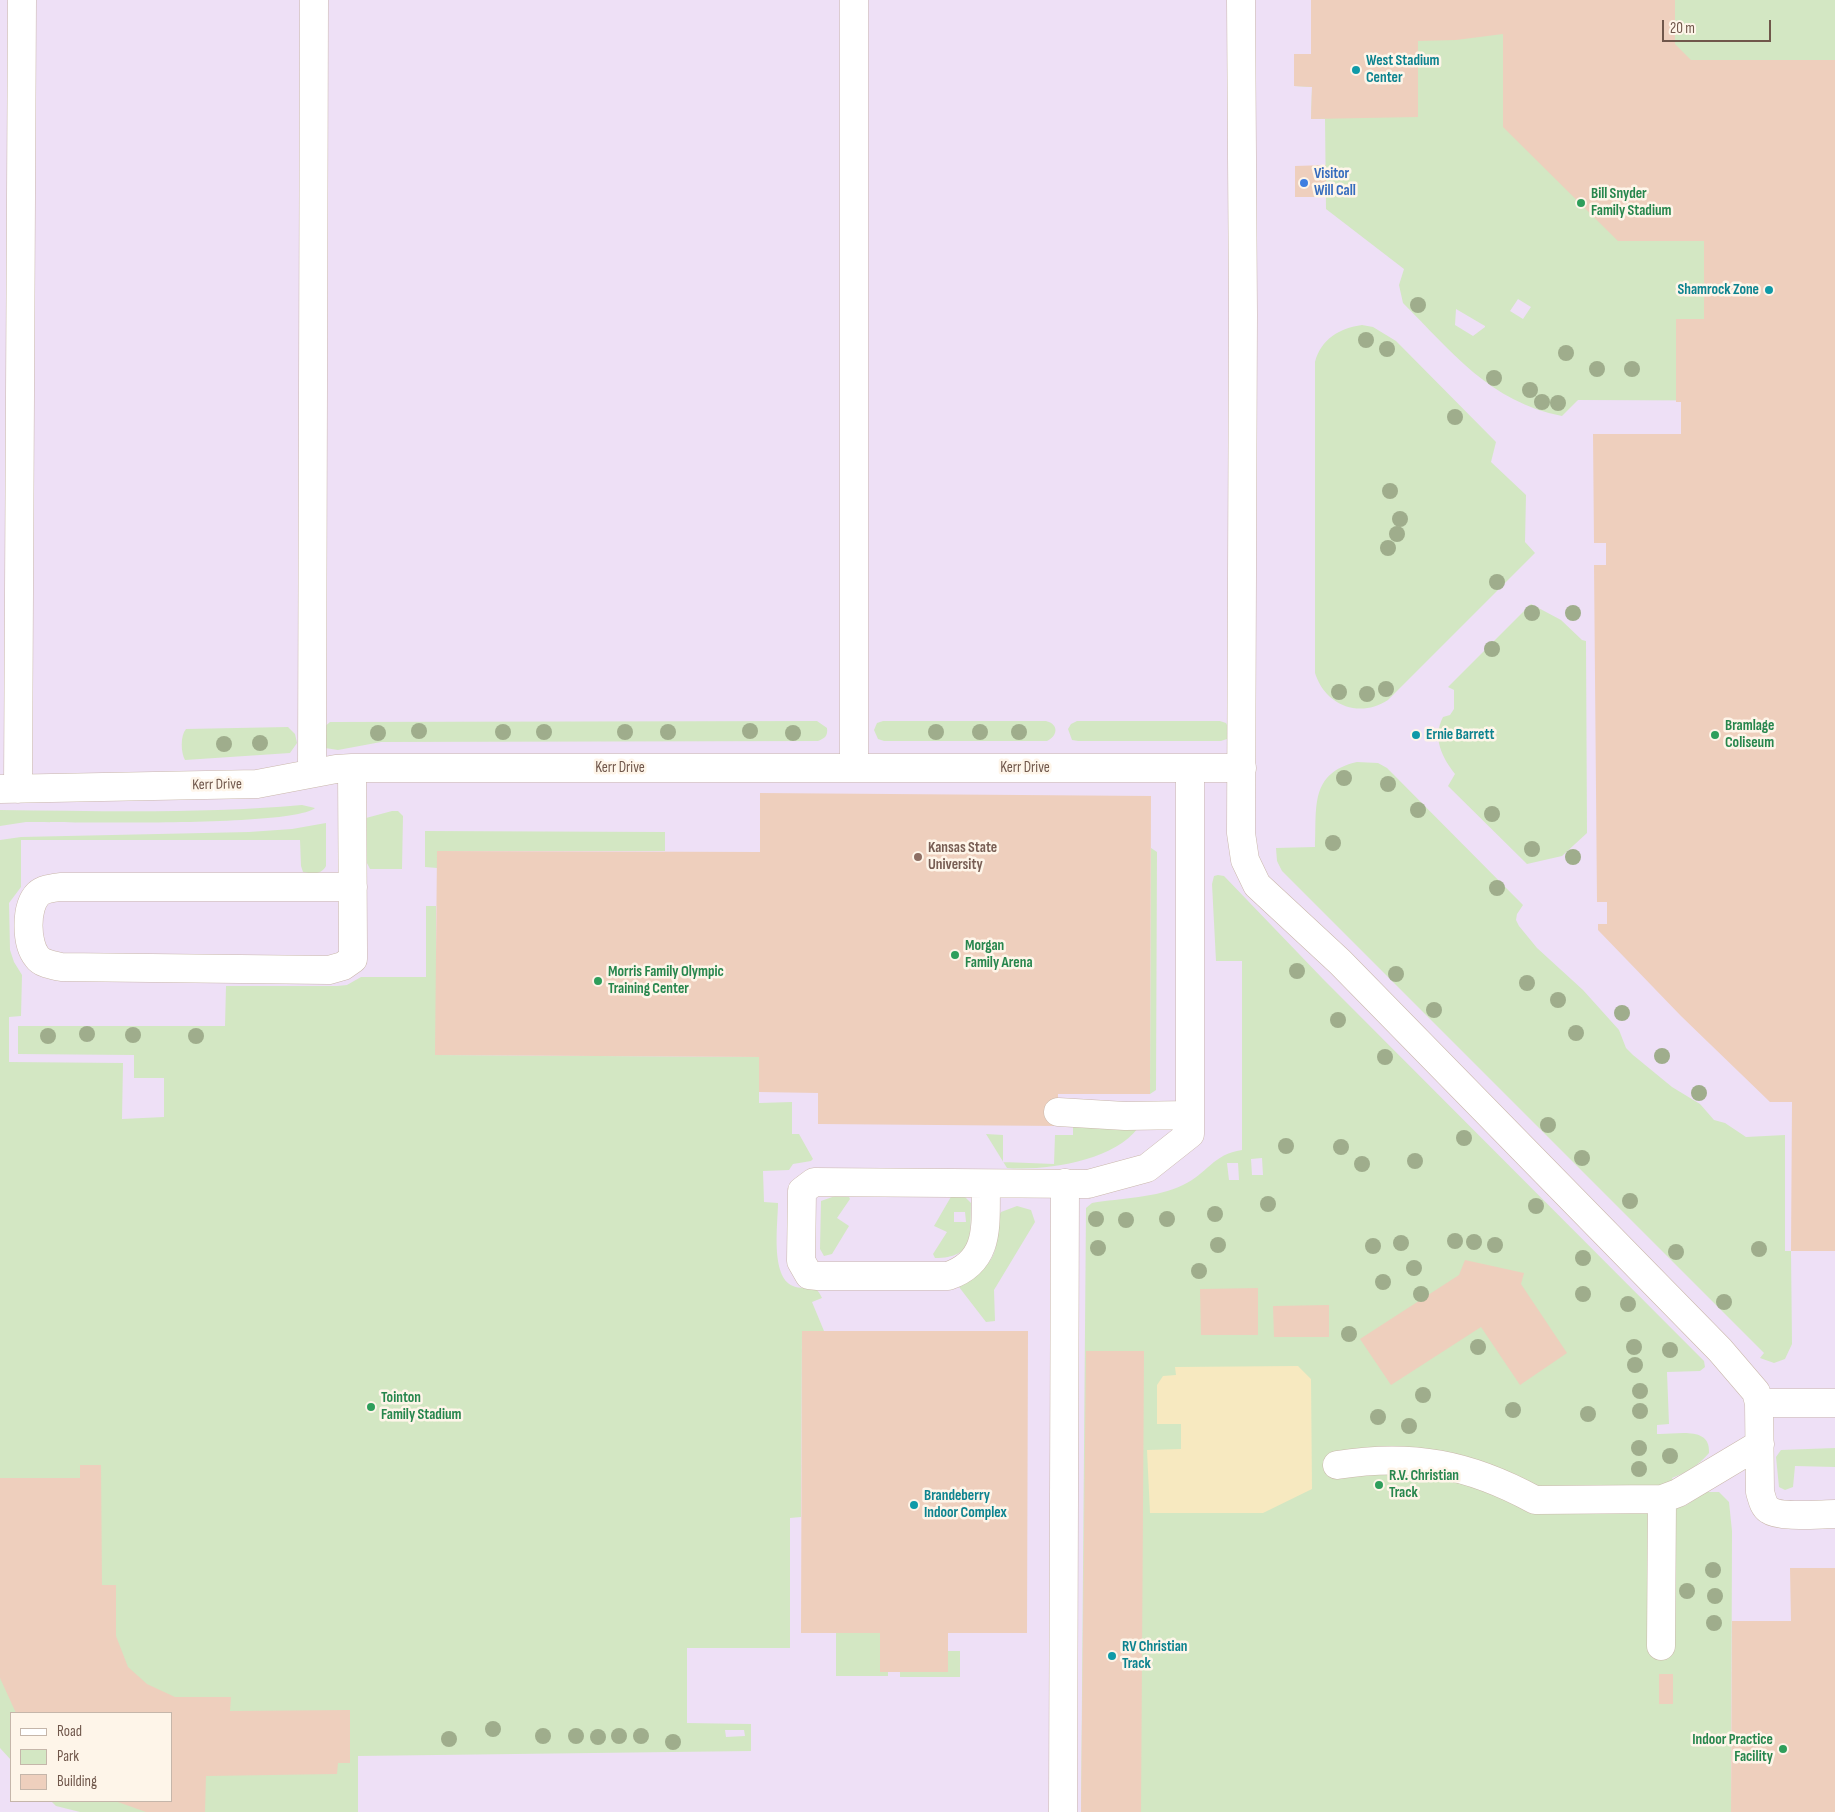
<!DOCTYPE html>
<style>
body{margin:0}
#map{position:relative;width:1835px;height:1812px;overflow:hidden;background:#faf1e4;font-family:"Sofia Sans Condensed",sans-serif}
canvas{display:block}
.legend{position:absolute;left:10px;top:1712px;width:162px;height:90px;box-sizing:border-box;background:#fef5e9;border:1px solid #c5b6aa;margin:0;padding:6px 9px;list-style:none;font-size:15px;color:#70574b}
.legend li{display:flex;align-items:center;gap:10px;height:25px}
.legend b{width:25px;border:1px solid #c5b6aa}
.scale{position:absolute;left:1662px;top:20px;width:109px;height:22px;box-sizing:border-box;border:2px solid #70574b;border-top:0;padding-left:6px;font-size:15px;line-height:18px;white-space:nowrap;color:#70574b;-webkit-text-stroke:4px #fef5e9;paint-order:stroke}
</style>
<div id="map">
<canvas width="1835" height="1812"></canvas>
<ul class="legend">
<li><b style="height:6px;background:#fff"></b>Road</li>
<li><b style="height:14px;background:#d3e7c3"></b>Park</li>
<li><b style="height:14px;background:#eecfbd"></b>Building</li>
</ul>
<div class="scale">20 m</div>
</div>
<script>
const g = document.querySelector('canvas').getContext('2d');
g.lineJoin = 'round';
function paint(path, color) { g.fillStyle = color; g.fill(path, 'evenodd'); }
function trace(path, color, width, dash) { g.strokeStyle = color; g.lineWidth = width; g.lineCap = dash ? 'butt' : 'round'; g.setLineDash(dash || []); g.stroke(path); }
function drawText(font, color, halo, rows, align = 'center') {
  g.font = font + ' "Sofia Sans Condensed",sans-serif'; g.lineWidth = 5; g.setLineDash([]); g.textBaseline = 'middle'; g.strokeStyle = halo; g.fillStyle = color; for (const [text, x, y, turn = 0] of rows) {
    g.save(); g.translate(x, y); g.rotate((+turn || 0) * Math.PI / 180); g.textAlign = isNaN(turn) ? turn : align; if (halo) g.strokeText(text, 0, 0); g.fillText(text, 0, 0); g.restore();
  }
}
const education = new Path2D(`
 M0 0H1835V1812H0ZM11 1713H171V1801H11Z`);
const green = new Path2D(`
 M1311 0H1835V401L1578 400 1562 416C1490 402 1452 352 1403 303L1399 285 1404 269 1326 209 1325 119H1311L1312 87 1294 86V54H1311ZM1518 299 1531 307 1523 319 1510 311ZM1456 309 1485 326V327L1473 336 1455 325Z
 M1362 325 1373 327 1396 341 1496 442 1491 462 1526 495 1525 542 1535 553 1388 700C1359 719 1325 705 1315 673V362C1321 339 1340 328 1362 325Z
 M1531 604 1561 620 1582 640 1586 641 1587 833 1562 856 1527 864 1448 786 1455 774C1442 757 1432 738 1443 717L1450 715 1454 709V690L1448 687Z
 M817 721 827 728C828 736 825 738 818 741L381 742 338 750 325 748 323 728 330 722ZM750 724 756 728 754 736 750 737 744 733 746 726ZM418 726H422L425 733 418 738 415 737 412 730ZM505 726 508 733 502 738 498 737 496 730 498 727ZM547 726 550 729 548 736 540 737 537 730 540 727ZM624 726 631 729 629 737 621 738 619 734 620 727ZM667 726H671L674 733 668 738 664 737 662 730ZM793 726 799 730 797 738 793 739 787 735 789 728ZM377 727H381L384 734 378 739 374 738 371 732Z
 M883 721H1046C1059 724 1058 736 1047 741H884L878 739 874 730 877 723ZM935 725 939 726 942 733 936 738 932 737 929 730ZM979 726 986 729 984 736 980 738 974 734 976 727ZM1018 726 1022 727 1025 733 1019 738 1015 737 1012 730Z
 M1077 721H1220L1226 723 1231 733 1227 739 1221 741H1078L1072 740 1068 729 1071 724Z
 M288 727 295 734 297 743 290 753 185 760C181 753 180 736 186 729ZM258 736 265 741 263 748 260 750 253 745V741ZM223 738 227 739 230 746 224 751 220 749 217 742Z
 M1357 762 1378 763 1387 768 1523 905 1517 914 1516 920 1519 926 1537 948 1583 990 1619 1030 1626 1048 1633 1055 1672 1087 1700 1104 1714 1120 1725 1123 1746 1137 1785 1135V1251H1791L1792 1344 1785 1359 1774 1363 1760 1358 1764 1353 1282 871 1277 861 1276 848 1315 847C1317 808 1309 773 1357 762Z
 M302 805 315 808C292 827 70 822 26 822L0 826V810C101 811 201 814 302 805Z
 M392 811H398L403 816 402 869H370L365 859 366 818Z
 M326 823V866C321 875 313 874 303 872L301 866 300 840H21V887L9 903 10 950 14 962 22 975 21 1016 9 1017V1062L123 1063 122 1119 164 1117V1078H134V1055L18 1054V1026H225L226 986H337L347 985 361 977H426V906H436V1055L759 1057V1103L792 1102V1134H799L813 1159 811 1161 793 1164 789 1170 763 1171 764 1202 778 1203C778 1223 770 1277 793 1286 807 1292 814 1280 822 1298L812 1302 824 1331H802L801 1517 790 1518V1648H687V1723L751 1724V1751L358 1756V1812H80L56 1806 51 1801H171V1713H11V1760L0 1748V840L21 837 249 832 292 829ZM47 1029 53 1033 51 1040 48 1042 41 1038 43 1031ZM87 1029 94 1032 92 1040 88 1042 82 1037 84 1030ZM133 1029 139 1033 138 1040 134 1042 127 1037 129 1030ZM195 1030 201 1034V1038L196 1043 189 1039V1034ZM725 1730H744L745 1736 726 1737Z
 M425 831 665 832V851H437V868L425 867Z
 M1151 848 1157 852 1156 1090 1150 1094Z
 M1218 875 1224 876 1323 979 1704 1361 1705 1367 1700 1371 1667 1372 1669 1424 1657 1425V1434C1675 1435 1711 1425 1709 1453 1698 1466 1687 1472 1672 1478L1685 1506 1706 1492H1719L1729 1502 1732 1531 1731 1812H1081L1086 1208 1092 1203C1121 1198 1157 1198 1183 1185 1207 1174 1213 1154 1242 1150V961H1216L1212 884 1214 876ZM1262 1158 1263 1175H1252L1251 1159ZM1227 1163H1238L1239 1180H1229Z
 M1073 1124 1138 1128C1113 1161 1046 1171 1007 1168L986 1134 1003 1135V1162L1054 1164 1055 1135H1073Z
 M952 1195H963L971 1203C970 1235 975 1258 935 1258L933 1254 947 1232 934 1226ZM954 1212H965L966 1222H954Z
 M835 1196 849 1197 850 1199 837 1218 849 1226 832 1254 824 1256 820 1249 821 1201Z
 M1017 1206 1031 1210 1035 1222 994 1290 995 1321 986 1322 959 1287C965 1280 974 1276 981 1270 999 1258 997 1236 999 1216L1001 1212Z
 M1835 1448V1467L1795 1466 1793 1487 1785 1490 1779 1487 1776 1457 1781 1450Z
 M836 1633H880V1672H888V1676H836Z
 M948 1651H960V1677H900V1672H947Z`);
const sand = new Path2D(`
 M1298 1366 1311 1379 1312 1489 1263 1513H1150L1147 1450 1181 1449V1424H1157V1385L1163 1376 1176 1375 1175 1367Z`);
const building = new Path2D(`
 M1311 0H1675V44L1691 60H1835V1251H1791L1792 1102H1770L1681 1016 1598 930V924H1607V902H1597L1594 565H1606V543H1594L1593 434H1681V402H1676V319H1704V241H1618L1503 127V34L1456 40 1418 41V117L1311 119 1312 87 1294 86V54H1311Z
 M1326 165V197H1295V166Z
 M760 793 1151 796 1150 1094H1058V1126L818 1124V1093L759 1092V1057L435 1055 437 851 760 852Z
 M1465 1260 1524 1273 1521 1284 1567 1353 1520 1385 1481 1327 1391 1385 1360 1339 1459 1275Z
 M1258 1288V1335H1201L1200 1289Z
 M1329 1305V1337H1274L1273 1306Z
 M802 1331H1028L1027 1633H948V1672H880V1633H801Z
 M1086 1351H1144L1141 1812H1081Z
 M80 1465H101L102 1585H116V1636L128 1667 147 1684 175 1697H231L230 1711 350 1710V1763H338L337 1774 206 1776 205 1812H146L115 1801H171V1713H16L0 1678V1478H80Z
 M1790 1568H1835V1812H1731L1732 1621H1791Z
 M1659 1674H1673V1704H1659Z`);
const minor = new Path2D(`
 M854 0V768
 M1241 0 1243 314 1241 833 1245 860 1257 885 1340 962 1720 1350 1756 1392 1759 1403H1835
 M352 768 353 950V959L343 966 329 970 61 967C53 965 42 964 37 957 26 944 25 907 38 894 43 889 53 888 60 887H353
 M312 773 314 0
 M0 789 257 784 336 769 352 768H1242
 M18 789 22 0
 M1058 1112 1125 1116 1190 1115
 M986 1184C985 1223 992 1261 948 1276H818L809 1275 801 1261 802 1191 814 1182 1088 1184 1147 1168 1190 1134V768
 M1759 1403 1760 1492C1762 1498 1763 1506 1769 1510 1780 1518 1820 1514 1835 1514
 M1337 1465C1412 1453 1469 1464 1535 1500L1662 1499 1678 1493 1760 1444
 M1661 1646 1662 1499
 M1063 1812 1065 1183`);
const trees = [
 [1418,305],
 [1366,340],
 [1387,349],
 [1566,353],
 [1597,369],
 [1632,369],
 [1494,378],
 [1530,390],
 [1542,402],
 [1558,403],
 [1455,417],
 [1390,491],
 [1400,519],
 [1397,534],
 [1388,548],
 [1497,582],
 [1532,613],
 [1573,613],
 [1492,649],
 [1386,689],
 [1339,692],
 [1367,694],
 [419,731],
 [750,731],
 [503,732],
 [544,732],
 [625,732],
 [668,732],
 [936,732],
 [980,732],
 [1019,732],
 [378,733],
 [793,733],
 [260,743],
 [224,744],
 [1344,778],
 [1388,784],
 [1418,810],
 [1492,814],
 [1333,843],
 [1532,849],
 [1573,857],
 [1497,888],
 [1297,971],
 [1396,974],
 [1527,983],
 [1558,1000],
 [1434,1010],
 [1622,1013],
 [1338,1020],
 [1576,1033],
 [87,1034],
 [133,1035],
 [48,1036],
 [196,1036],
 [1662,1056],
 [1385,1057],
 [1699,1093],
 [1548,1125],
 [1464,1138],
 [1286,1146],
 [1341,1147],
 [1582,1158],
 [1415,1161],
 [1362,1164],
 [1630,1201],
 [1268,1204],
 [1536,1206],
 [1215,1214],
 [1096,1219],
 [1167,1219],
 [1126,1220],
 [1455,1241],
 [1474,1242],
 [1401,1243],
 [1218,1245],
 [1495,1245],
 [1373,1246],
 [1098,1248],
 [1759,1249],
 [1676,1252],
 [1583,1258],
 [1414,1268],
 [1199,1271],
 [1383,1282],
 [1421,1294],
 [1583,1294],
 [1724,1302],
 [1628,1304],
 [1349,1334],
 [1478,1347],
 [1634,1347],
 [1670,1350],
 [1635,1365],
 [1640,1391],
 [1423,1395],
 [1513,1410],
 [1640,1411],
 [1588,1414],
 [1378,1417],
 [1409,1426],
 [1639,1448],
 [1670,1456],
 [1639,1469],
 [1713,1570],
 [1687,1591],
 [1715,1596],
 [1714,1623],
 [493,1729],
 [543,1736],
 [576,1736],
 [619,1736],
 [641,1736],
 [598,1737],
 [449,1739],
 [673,1742]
];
const markers = [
 [1356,70,5,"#0f9aa8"],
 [1304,183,5,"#3f7fe0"],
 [1581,203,5,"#2e9e5b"],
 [1769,290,5,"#0f9aa8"],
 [1416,735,5,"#0f9aa8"],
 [1715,735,5,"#2e9e5b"],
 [918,857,5,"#8d6e63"],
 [955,955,5,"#2e9e5b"],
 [598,981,5,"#2e9e5b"],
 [371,1407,5,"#2e9e5b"],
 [1379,1485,5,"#2e9e5b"],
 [914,1505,5,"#0f9aa8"],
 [1112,1656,5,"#0f9aa8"],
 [1783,1749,5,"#2e9e5b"]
];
const cultureNames = [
 ["West Stadium",1366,61],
 ["Center",1366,78],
 ["Shamrock Zone",1759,290,"right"],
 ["Ernie Barrett",1426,735],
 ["Brandeberry",924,1496],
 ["Indoor Complex",924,1513],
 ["RV Christian",1122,1647],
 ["Track",1122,1664]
];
const shopNames = [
 ["Visitor",1314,174],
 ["Will Call",1314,191]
];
const leisureNames = [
 ["Bill Snyder",1591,194],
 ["Family Stadium",1591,211],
 ["Bramlage",1725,726],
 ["Coliseum",1725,743],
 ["Morgan",965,946],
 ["Family Arena",965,963],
 ["Morris Family Olympic",608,972],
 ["Training Center",608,989],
 ["Tointon",381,1398],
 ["Family Stadium",381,1415],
 ["R.V. Christian",1389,1476],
 ["Track",1389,1493],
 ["Indoor Practice",1773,1740,"right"],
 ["Facility",1773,1757,"right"]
];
const streetNames = [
 ["Kerr Drive",620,768],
 ["Kerr Drive",1025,768],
 ["Kerr Drive",217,785,-1]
];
const educationNames = [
 ["Kansas State",928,848],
 ["University",928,865]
];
paint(education, '#eee0f6');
paint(green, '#d3e7c3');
paint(sand, '#f7e9c0');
paint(building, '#eecfbd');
trace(minor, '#cab8ab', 29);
trace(minor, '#fff', 28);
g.fillStyle = '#9fad8c';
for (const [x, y] of trees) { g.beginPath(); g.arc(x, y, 8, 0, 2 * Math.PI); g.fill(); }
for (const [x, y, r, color] of markers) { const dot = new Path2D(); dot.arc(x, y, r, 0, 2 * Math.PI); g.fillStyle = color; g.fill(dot); trace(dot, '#fef5e9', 2); }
drawText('bold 15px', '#0d838f', '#fef5e9', cultureNames, 'left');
drawText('bold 15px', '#366cbe', '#fef5e9', shopNames, 'left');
drawText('bold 15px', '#27864d', '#fef5e9', leisureNames, 'left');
drawText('15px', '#70574b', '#fef5e9', streetNames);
drawText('bold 15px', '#785e54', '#fef5e9', educationNames, 'left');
</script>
